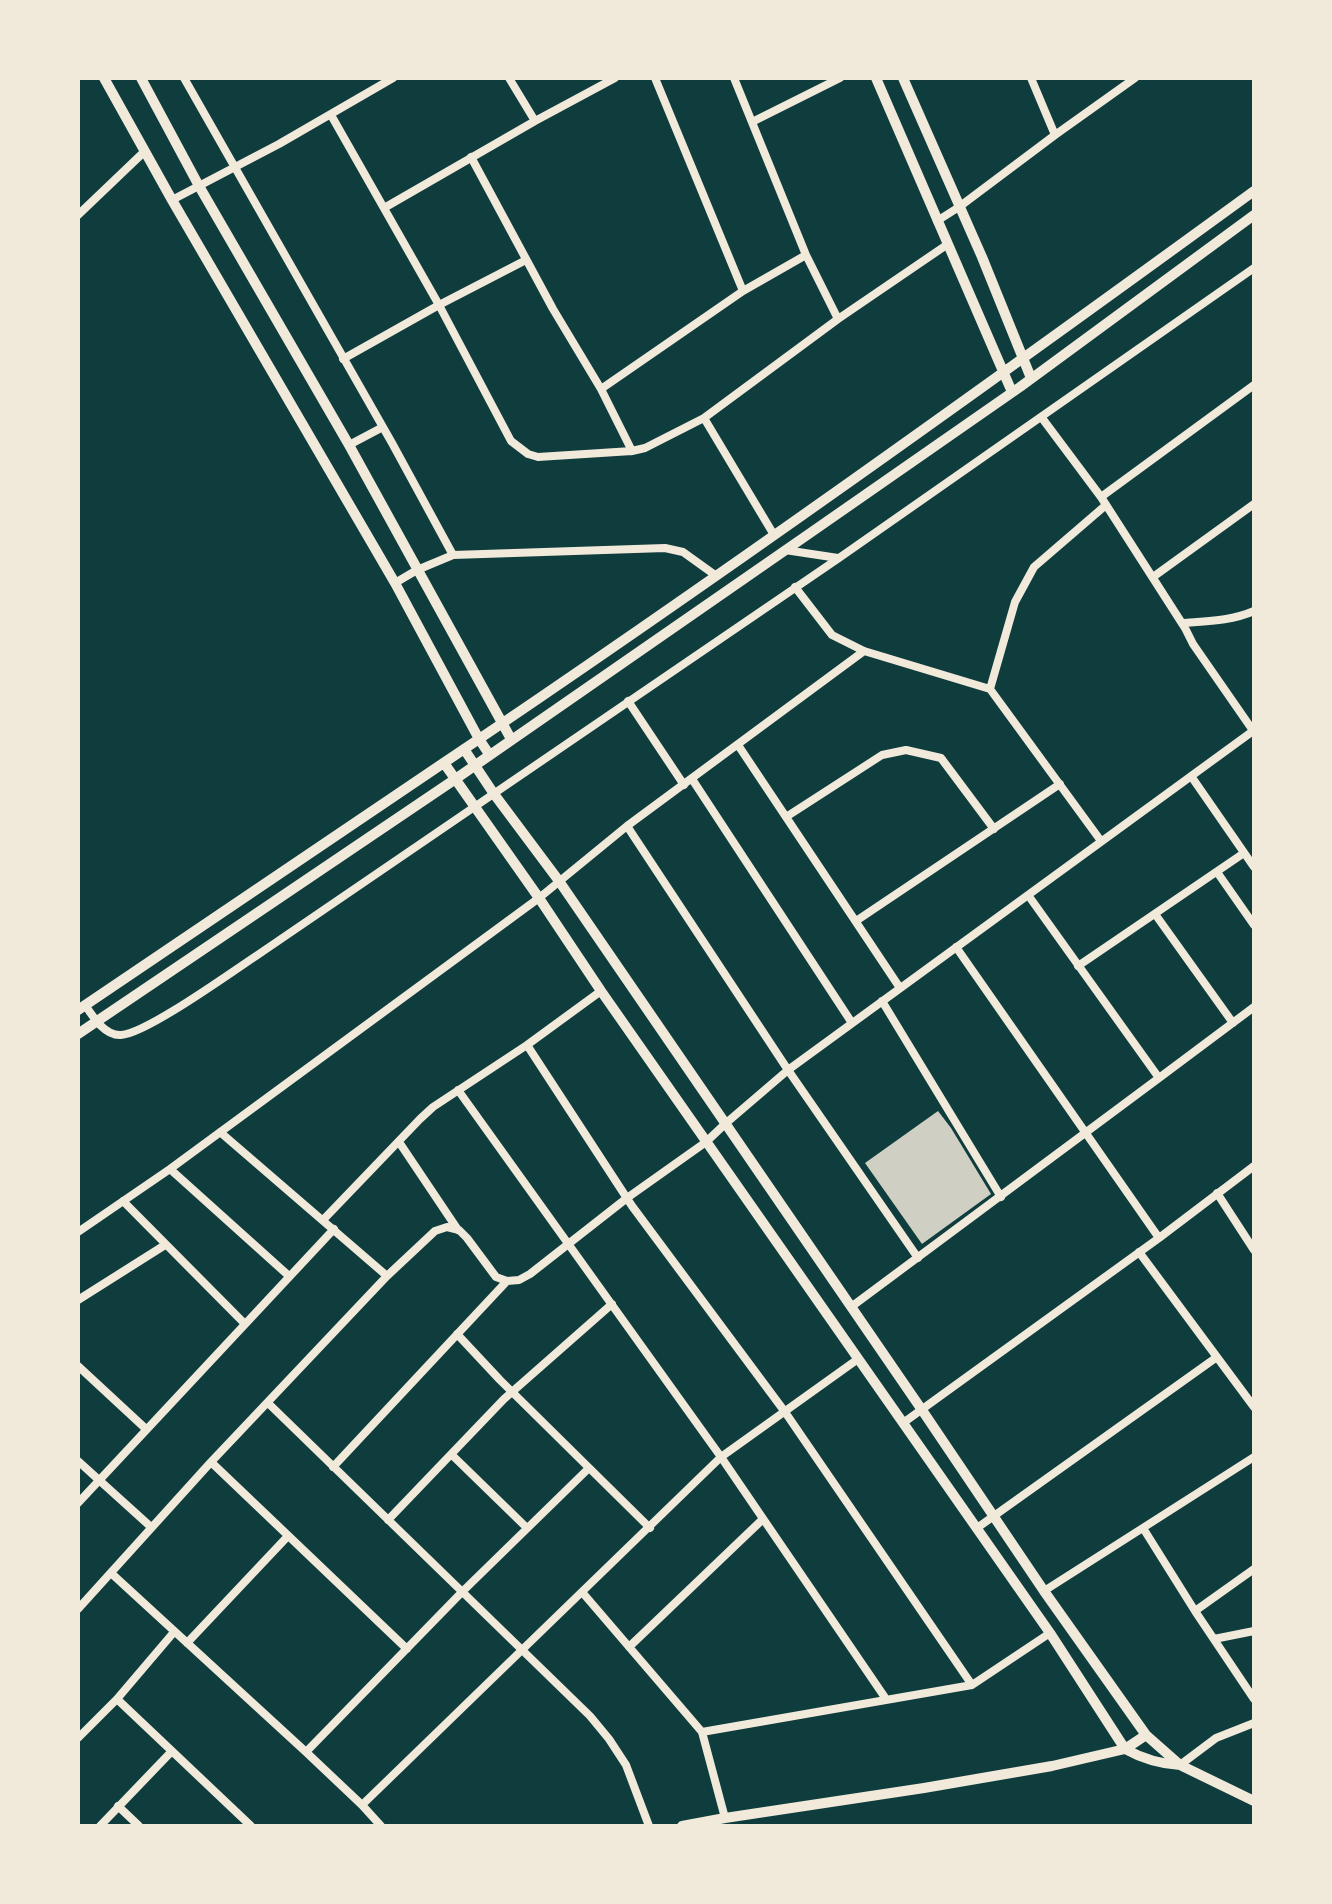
<!DOCTYPE html>
<style>
body{margin:0}
#map{position:relative;width:1332px;height:1904px;overflow:hidden;background:#0f3d3e;font-family:"Noto Sans",sans-serif}
canvas{display:block}
.frame{position:absolute;inset:0;border:80px solid #f1e9da;pointer-events:none}
</style>
<div id="map">
<canvas width="1332" height="1904"></canvas>
<div class="frame"></div>
</div>
<script>
const g = document.querySelector('canvas').getContext('2d');
g.lineJoin = 'round';
function paint(path, color) { g.fillStyle = color; g.fill(path, 'evenodd'); }
function trace(path, color, width, dash) { g.strokeStyle = color; g.lineWidth = width; g.lineCap = dash ? 'butt' : 'round'; g.setLineDash(dash || []); g.stroke(path); }
const building = new Path2D(`
 M938 1111 951 1128 991 1194 922 1244 865 1163Z`);
const minor = new Path2D(`
 M184 78 392 443 453 555
 M509 78 535 121
 M655 78 743 291
 M734 78 806 255 838 319
 M1031 78 1055 135
 M331 115 439 305 511 441 528 454 538 457 632 451 645 448 704 418 838 319 948 244
 M752 122 840 78
 M471 157 553 309 601 389 632 451
 M172 200 279 144 393 78
 M384 208 535 121 615 78
 M78 215 145 151
 M937 221 959 207 1055 135 1135 78
 M343 359 439 305 526 260
 M601 389 743 291 806 255
 M704 418 774 535
 M1042 418 1101 497 1185 628 1193 644 1254 732
 M349 445 383 427
 M1101 497 1254 385
 M785 550 838 558
 M1153 577 1254 504
 M395 583 417 570 453 555 665 548 683 552 715 575
 M795 587 832 635 864 651 990 689
 M1182 623C1207 621 1231 621 1254 611
 M628 701 684 785
 M738 745 900 988
 M1191 776 1254 867
 M692 779 852 1023
 M786 817 882 755 906 750 941 758 994 829
 M627 826 788 1070 918 1258
 M1101 841 990 689 1015 602 1034 567 1106 505
 M1217 872 1254 925
 M1028 895 1159 1078 1254 1007
 M1155 914 1233 1023
 M856 921 1060 784
 M956 947 1159 1238
 M1078 966 1244 853
 M882 1001 1001 1197
 M85 1005C93 1017 105 1036 121 1035 146 1034 233 971 259 954L839 558 1254 268
 M527 1045 632 1206 785 1412 972 1685 702 1732 725 1818
 M458 1090 721 1457 886 1699
 M220 1132 387 1276
 M399 1142 458 1230
 M170 1169 289 1276
 M1217 1193 1254 1250
 M123 1201 245 1324
 M323 1220 420 1119 433 1107 527 1045 601 991
 M78 1232 170 1169 539 898 627 826 864 651
 M1139 1252 1254 1407
 M78 1300 165 1245
 M851 1307 1159 1078
 M457 1334 500 1380 650 1528
 M78 1366 146 1429
 M268 1403 590 1716 609 1739 626 1765 649 1826
 M903 1423 1159 1238 1254 1166
 M452 1455 527 1528
 M78 1461 151 1527
 M211 1462 407 1649
 M333 1467 507 1281
 M78 1503 334 1229
 M388 1520 504 1399 612 1304
 M977 1528 1217 1357
 M1143 1528 1195 1611 1254 1699
 M111 1573 306 1752 362 1805 381 1826
 M1044 1591 1254 1457
 M582 1592 702 1732
 M78 1609 211 1462 387 1276 435 1231 447 1227 459 1230 467 1238 496 1277 507 1281 519 1280 530 1274 627 1198 706 1142 725 1124 788 1070 1253 731
 M1195 1611 1254 1569
 M1214 1639 1254 1631
 M187 1643 288 1536
 M629 1647 763 1519
 M972 1685 1050 1633
 M117 1699 251 1826
 M78 1738 117 1699 174 1632
 M306 1752 462 1592 589 1468
 M1180 1765 1216 1738 1254 1723
 M362 1805 721 1457 858 1359
 M118 1806 139 1826
 M100 1826 172 1751`);
const tertiary = new Path2D(`
 M104 78 172 200 395 583 479 739 489 754
 M141 78 199 186 349 445 511 739
 M876 78 1012 392
 M903 78 982 257 1031 378
 M464 749 494 794 559 881 922 1410 1044 1591 1146 1735 1180 1765 1254 1801
 M444 763 539 898 601 991 1050 1633 1125 1749C1143 1759 1159 1764 1180 1765
 M78 1010C199 927 321 846 442 764 717 579 986 386 1254 191
 M78 1034 454 780 803 538 1020 387 1254 215
 M682 1826 725 1818 924 1788 1052 1766 1125 1749 1146 1735`);
paint(building, '#cfcfc3');
trace(minor, '#f1e9da', 8);
trace(tertiary, '#f1e9da', 10);
</script>
